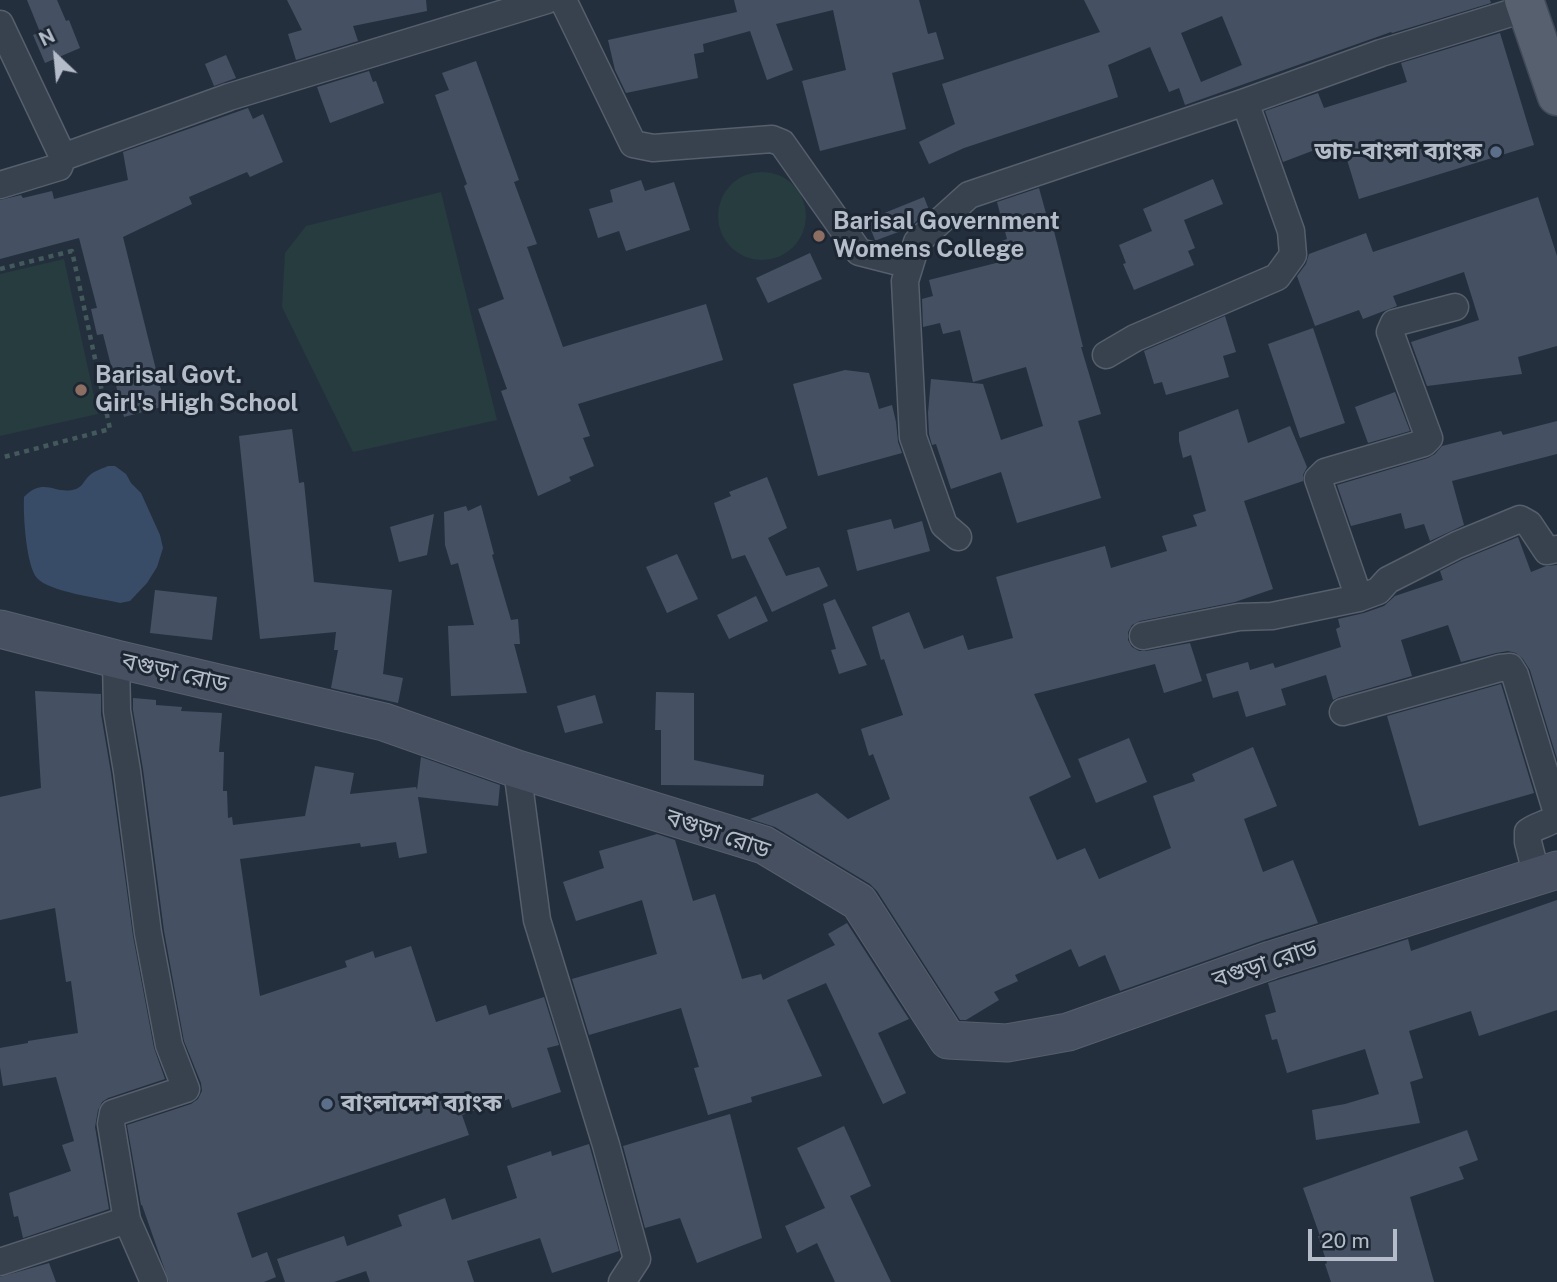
<!DOCTYPE html>
<meta charset="utf-8">
<style>
body{margin:0}
#map{position:relative;width:1557px;height:1282px;overflow:hidden;background:#242f3e;font-family:"Public Sans",sans-serif}
canvas{display:block}
.north{position:absolute;left:21px;top:21px;width:70px;height:70px;-webkit-text-stroke:5px #1d2633;paint-order:stroke;rotate:334deg;font-size:19px;font-weight:700;line-height:28px;text-align:center;color:#b4bcc9}
.north::after{content:'';display:block;margin:auto;width:24px;height:32px;background:#b4bcc9;clip-path:polygon(50% 0,100% 100%,50% 72%,0 100%)}
.scale{position:absolute;left:1308px;top:1229px;width:89px;height:32px;box-sizing:border-box;border:4px solid #b4bcc9;border-top:0;padding-left:9px;font-size:21px;line-height:24px;white-space:nowrap;color:#b4bcc9;-webkit-text-stroke:5px #1d2633;paint-order:stroke}
</style>
<div id="map">
<canvas width="1557" height="1282"></canvas>
<div class="north">N</div>
<div class="scale">20 m</div>
</div>
<script>
const g = document.querySelector('canvas').getContext('2d');
g.lineJoin = 'round';
function paint(path, color) { g.fillStyle = color; g.fill(path, 'evenodd'); }
function trace(path, color, width, dash) { g.strokeStyle = color; g.lineWidth = width; g.lineCap = dash ? 'butt' : 'round'; g.setLineDash(dash || []); g.stroke(path); }
function drawText(font, color, halo, rows, align = 'center') {
  g.font = font + ' "Public Sans","Noto Sans Bengali",sans-serif'; g.lineWidth = 6; g.setLineDash([]); g.textBaseline = 'middle'; g.strokeStyle = halo; g.fillStyle = color; for (const [text, x, y, turn = 0] of rows) {
    g.save(); g.translate(x, y); g.rotate((+turn || 0) * Math.PI / 180); g.textAlign = isNaN(turn) ? turn : align; if (halo) g.strokeText(text, 0, 0); g.fillText(text, 0, 0); g.restore();
  }
}
const green = new Path2D(`
 M718 216a44 44 0 1 1 88 0a44 44 0 1 1-88 0Z
 M441 192 497 420 353 452 282 307 285 253 306 226Z
 M64 259 98 414 0 436V274Z`);
const water = new Path2D(`
 M108 466H115L126 474 131 483 141 493 160 535 163 548 157 567 147 583 130 601 120 603C100 598 49 592 37 578 26 565 23 514 24 497 45 476 55 496 76 489 82 487 84 481 88 477 92 472 101 469 108 466Z`);
const building = new Path2D(`
 M27 0H57L66 21 69 20 80 48 45 63 33 35 40 32Z
 M287 0H426L427 11 353 26 358 41 296 60 288 34 302 30Z
 M734 0H919L928 34 936 32 944 59 892 73 906 129 820 151 802 81 846 70 833 10 776 24 793 70 767 80 750 31 703 44 704 52 694 54 698 78 626 93 615 70 608 40 737 12Z
 M1084 0H1490L1491 3 1392 33 1391 32 1185 105 1179 88 1169 92 1150 47 1108 65 1118 97 964 148 929 164 919 142 955 124 942 84 1100 32ZM1222 16 1242 65 1201 82 1181 33Z
 M1500 33 1534 145 1359 199 1341 140 1283 162 1265 111 1318 93 1324 108 1407 82 1401 63Z
 M226 55 236 78 214 86 205 64Z
 M476 61 519 180 514 182 537 244 527 247 563 347 706 304 723 360 578 404 590 436 583 438 594 466 569 477 571 481 538 496 501 391 507 389 478 309 504 299 464 186 467 184 435 95 449 90 442 73Z
 M369 71 373 82 376 81 384 103 330 123 317 87Z
 M248 108 253 119 263 114 283 162 250 177 247 172 189 197 192 204 123 237 165 406 124 417 103 334 97 335 91 309 97 308 79 238 0 259V200L21 195 23 198 52 191 54 199 128 180 123 152Z
 M1213 179 1223 204 1184 220 1195 248 1188 251 1194 265 1134 290 1123 264 1126 263 1119 245 1152 231 1143 209Z
 M641 180 645 191 674 182 690 230 626 251 619 231 598 238 589 209 613 202 610 190Z
 M1039 188 1050 228 1053 227 1083 347H1081L1101 414 1078 421 1101 498 1017 523 1001 472 951 489 936 444 932 445 929 434 928 413 931 379 983 384 1001 440 1043 426 1026 367 973 382 960 330 943 334 940 323 923 327 922 299 933 296 929 280 1004 261 999 242 1007 239 997 202Z
 M924 197 929 210 909 228 877 240H875L867 220Z
 M1538 197 1557 256V346L1518 357 1522 374 1427 386 1411 342 1479 320 1464 272 1393 296 1397 306 1363 319 1359 310 1315 326 1297 276 1306 264 1309 254 1366 233 1373 252Z
 M810 253 822 279 768 303 756 278Z
 M1225 316 1236 352 1223 356 1229 377 1166 395 1162 382 1154 384 1144 351Z
 M1313 328 1345 423 1300 438 1268 344Z
 M845 370 869 373 879 409 892 405 896 422 898 442 902 453 818 476 793 384Z
 M1395 392 1410 431 1368 443 1355 407Z
 M1238 409 1248 443 1290 426 1307 467 1303 475V481L1244 501 1273 589 1235 602 1140 621 1132 625 1128 632V640L1132 647 1139 651H1146L1190 643 1202 681 1164 693 1155 664 1034 694 1071 777 1029 797 1057 860 1085 848 1099 879 1171 848 1153 796 1195 781 1192 774 1253 747 1277 806 1244 819 1263 872 1293 860 1318 923 1264 940 1120 991 1105 955 1079 967 1071 949 1015 975 1018 981 994 992 999 1000 966 1020H960L877 891 870 884 775 827 750 819 817 793 848 819 890 799 873 754 869 756 861 729 903 715 884 659 881 660 872 627 909 612 924 649 963 635 968 650 1013 638 996 577 1105 546 1111 568 1167 551 1162 536 1197 526 1193 515 1206 511 1191 455 1183 458 1179 441V432Z
 M1557 421V454L1452 481 1464 525 1430 541 1424 524 1405 529 1401 513 1351 526 1337 485 1428 458 1435 454 1442 446 1501 431 1503 435Z
 M292 429 299 483 304 482 314 582 392 590 383 674 403 678 398 703 331 688 338 650H334L336 632 260 639 239 436Z
 M767 477 787 528 768 538 786 576 819 567 828 586 772 612 745 555 732 559 714 503 731 496 729 492Z
 M481 505 494 554 492 555 511 620 518 619 520 644H514L527 693 451 696 448 626 474 625 458 563 451 565 445 545 444 512 466 506 468 511Z
 M434 514 427 555 399 562 390 527Z
 M891 519 894 529 922 521 930 551 857 571 847 530Z
 M1518 537 1531 572 1546 566 1557 565V759L1530 670 1523 659 1516 653 1508 651 1496 653 1461 662 1448 625 1401 640 1412 676 1339 697 1333 700 1326 675 1281 689 1286 705 1246 717 1238 691 1213 698 1206 674 1248 662 1250 670 1273 663 1275 668 1341 647 1336 629 1340 627 1338 619 1364 613 1384 606 1395 596 1443 580 1440 571 1464 559Z
 M677 554 698 599 667 613 646 567Z
 M155 590 217 597 212 640 150 633Z
 M756 596 768 621 729 639 717 615Z
 M835 599 867 665 839 674 831 650 836 649 823 604Z
 M1501 684 1534 793 1419 826 1387 716Z
 M35 691 101 694V714L111 773 133 936 154 1048 165 1079 108 1098 102 1102 98 1110 95 1127 109 1209 23 1238 18 1216 14 1217 9 1193 71 1171 62 1145 74 1141 56 1077 3 1086 0 1067V1048L28 1043V1041L78 1033 71 981 66 982 55 908 0 920V797L41 788Z
 M656 692 694 693V760L764 775 763 786 661 785V730H655Z
 M595 695 603 723 565 733 557 706Z
 M133 698 156 700V705L182 707 181 711 222 713 219 752H224L223 791H227L228 818 232 817 233 825 305 816 315 766 354 773 350 794 416 787 417 790 421 757 500 785 498 806 418 797 427 853 399 858 396 842 361 847 360 843 240 859 260 996 347 967 345 961 373 951 375 958 411 946 436 1022 486 1005 489 1015 544 997 559 1045 547 1048 561 1092 512 1108 509 1099 462 1115 469 1135 237 1213 252 1258 267 1252 276 1277 264 1282H169L142 1205H141L127 1125 191 1104 198 1099 202 1091 201 1083 184 1041 164 931 143 769 133 710Z
 M1129 738 1147 782 1096 803 1078 759Z
 M657 834 675 840 693 901 715 894 742 979 761 974 763 980 835 945 828 934 847 923 909 1019 878 1033 906 1093 883 1104 826 983 787 1000 822 1076 751 1097 752 1102 708 1115 694 1068 699 1067 681 1008 589 1035 572 979 657 954 642 900 576 921 563 882 604 868 599 851Z
 M1557 900V1010L1479 1036 1471 1011 1409 1031 1423 1078 1410 1082 1420 1123 1316 1140 1312 1110 1345 1104 1379 1094 1365 1049 1287 1073 1277 1039 1272 1040 1265 1015 1276 1012 1268 983 1408 939 1411 951Z
 M730 1114 762 1238 697 1263 680 1218 645 1228 623 1146Z
 M844 1126 871 1186 850 1196 891 1282H835L817 1243 797 1253 785 1226 825 1208 797 1148Z
 M1467 1130 1478 1160 1459 1167 1464 1179 1410 1197 1434 1282H1331L1325 1264 1327 1263 1318 1236H1320L1303 1188Z
 M589 1144 619 1251 552 1273 540 1238 467 1261 474 1282H370L366 1271 334 1282H285L277 1259 344 1236 347 1246 402 1226 398 1215 445 1198 452 1220 517 1198 507 1166 551 1151 552 1156Z
 M49 1263 56 1282H0V1277Z`);
const path = new Path2D(`
 M0 269 72 251 110 429 0 458`);
const street = new Path2D(`
 M563 0 633 144 653 148 772 139 782 143 859 252 910 265
 M0 24 63 157 59 167 0 185
 M63 157 229 97 547 0
 M1106 355 1135 338 1277 277 1293 255 1291 231 1245 102
 M958 537 944 525 913 437 905 281 917 242 969 195 1245 102 1381 53 1527 8
 M1359 598 1318 479 1325 472 1424 443 1429 438 1390 332 1394 323 1455 307
 M1143 636 1239 617 1272 616 1359 598 1378 591 1388 580 1457 545 1520 519 1529 524 1547 551 1557 549
 M116 659 117 711 127 771 148 933 169 1045 186 1089 113 1113 111 1124 127 1220
 M1343 712 1500 668 1510 667 1515 675 1557 813V817C1549 824 1537 825 1528 832V842L1537 877
 M517 769 537 920 606 1145 637 1259 622 1282
 M0 1262 127 1220 154 1282`);
const secondary = new Path2D(`
 M0 629 116 659 384 722 517 769 764 845 859 902 948 1040 1007 1043 1068 1032 1271 960 1557 870`);
const primary = new Path2D(`
 M1524 0 1557 96`);
const markers = [
 [1496,152,7,"#5c6f8a"],
 [819,236,7,"#8d6e63"],
 [81,390,7,"#8d6e63"],
 [327,1104,7,"#5c6f8a"]
];
const poiNames = [
 ["ডাচ-বাংলা ব্যাংক",1482,152,"right"],
 ["Barisal Government",833,222],
 ["Womens College",833,250],
 ["Barisal Govt.",95,376],
 ["Girl's High School",95,404],
 ["বাংলাদেশ ব্যাংক",341,1104]
];
const streetNames = [
 ["বগুড়া রোড",175,673,13],
 ["বগুড়া রোড",718,834,19],
 ["বগুড়া রোড",1265,964,-18]
];
paint(green, '#263c3f');
paint(water, '#394c67');
paint(building, '#455162');
trace(street, '#565f6c', 29);
trace(secondary, '#565f6c', 39);
trace(primary, '#414a57', 41);
trace(path, '#44595c', 4.5, [5, 5]);
trace(street, '#38414e', 26);
trace(secondary, '#465061', 37);
trace(primary, '#56606e', 38);
for (const [x, y, r, color] of markers) { const dot = new Path2D(); dot.arc(x, y, r, 0, 2 * Math.PI); g.fillStyle = color; g.fill(dot); trace(dot, '#1d2633', 2.5); }
drawText('bold 24px', '#b4bcc9', '#1d2633', poiNames, 'left');
drawText('24px', '#b4bcc9', '#1d2633', streetNames);
</script>
